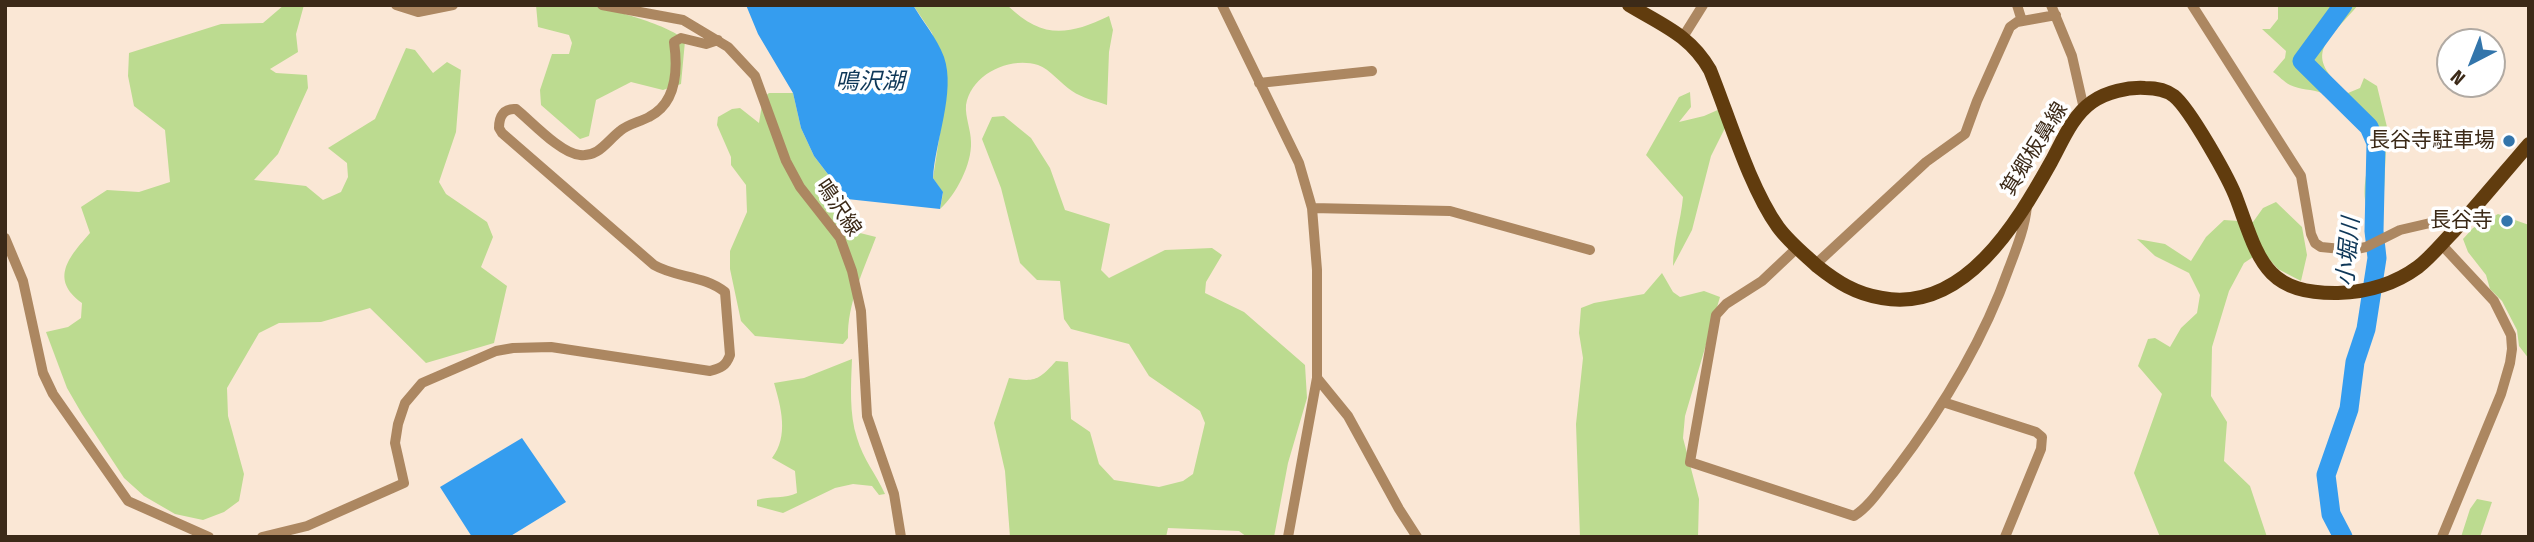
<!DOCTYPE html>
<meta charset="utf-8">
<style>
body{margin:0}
#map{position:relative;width:2534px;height:542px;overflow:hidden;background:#fae7d5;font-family:"Fira Sans Condensed",sans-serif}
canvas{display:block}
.frame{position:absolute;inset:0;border:7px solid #3c2a18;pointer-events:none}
.north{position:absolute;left:2436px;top:28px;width:70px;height:70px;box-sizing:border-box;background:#fff;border:2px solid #b1aaa3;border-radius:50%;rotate:222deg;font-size:19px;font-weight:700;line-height:28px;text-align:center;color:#3c2a18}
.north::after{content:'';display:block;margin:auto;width:24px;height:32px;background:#3375ab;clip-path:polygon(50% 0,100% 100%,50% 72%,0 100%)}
</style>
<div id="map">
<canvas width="2534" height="542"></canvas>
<div class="frame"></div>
<div class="north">N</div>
</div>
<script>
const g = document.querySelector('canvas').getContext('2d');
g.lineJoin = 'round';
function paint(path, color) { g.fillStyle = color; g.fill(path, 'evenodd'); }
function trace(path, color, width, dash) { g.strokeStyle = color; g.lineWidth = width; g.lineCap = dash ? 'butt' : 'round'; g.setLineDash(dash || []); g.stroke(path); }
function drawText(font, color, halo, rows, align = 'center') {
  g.font = font + ' "Fira Sans Condensed","Noto Sans JP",sans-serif'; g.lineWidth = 7; g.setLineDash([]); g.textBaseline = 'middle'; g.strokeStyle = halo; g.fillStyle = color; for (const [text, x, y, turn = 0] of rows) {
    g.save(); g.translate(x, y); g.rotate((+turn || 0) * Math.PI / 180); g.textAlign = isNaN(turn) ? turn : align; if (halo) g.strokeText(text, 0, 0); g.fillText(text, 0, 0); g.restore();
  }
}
const green = new Path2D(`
 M284 5H304L296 34 298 52 270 69 276 73 307 75 308 88 278 154 254 180 306 186 323 200 341 192 348 177 347 163 328 148 375 119 406 48 415 50 433 73 447 62 461 70 456 132 439 182 446 194 487 222 493 237 481 267 507 286 494 343 426 363 370 308 321 322 279 323 259 333 227 388 228 416 244 474 239 501 224 512 203 520 175 514 144 496 124 478 82 414 67 388 46 332 68 327 81 318 82 303C49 279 69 257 90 233L81 207 107 190 139 192 170 182 165 130 134 106 128 76 129 53 221 24 263 23Z
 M536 5C553 5 571 3 587 5 607 8 674 26 685 41L681 84 663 90 631 82 596 100 589 136 580 139 541 105 540 90 552 54H569L572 43 569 35 538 27Z
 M913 5H1007C1042 39 1067 36 1109 16L1113 30 1109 52 1107 105C1096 101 1082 98 1072 91 1061 84 1050 69 1038 65 1010 56 971 74 966 105 965 117 971 130 971 142 972 164 956 195 940 209L943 193 933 178 947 87 932 33Z
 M2278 5H2358C2327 42 2301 54 2348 93L2360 88 2364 78 2377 86 2387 127 2383 212 2377 222C2348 196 2382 152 2363 129 2355 119 2334 98 2322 93 2312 89 2300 90 2290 85 2284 82 2279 76 2273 72L2285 58 2286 51 2262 29H2270L2278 19Z
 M1690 92 1691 107 1679 122 1704 116 1720 109 1728 122 1711 156 1692 230 1673 266C1673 242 1681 221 1683 197L1646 155 1679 97Z
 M769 93H793L801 128 814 156 847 199V221L856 232 876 237C864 269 847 304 848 338L843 344 755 336 741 321 730 269V251L747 212 746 185 731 165V157L717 125 718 117 732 109 740 108 759 123 763 98Z
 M1004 116 1031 138 1050 168 1065 210 1110 224 1101 270 1109 278 1165 250 1212 248 1222 255 1206 282 1205 293 1244 312 1305 365 1307 398 1288 463 1274 537H1247L1239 531 1168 528 1166 537H1010L1005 471 994 423 1009 378C1035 382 1038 381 1056 361L1068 362 1071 419 1090 432 1099 464 1114 480 1159 487 1183 481 1193 474 1205 423 1200 411 1149 376 1129 344 1071 329 1064 319 1060 281 1037 280 1020 263 1001 188 982 139 992 117Z
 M2276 202 2302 227 2307 255 2301 281 2278 269 2262 251 2244 263 2229 291 2212 347 2211 396 2227 422 2224 461 2250 486 2267 537H2160L2134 473 2162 394 2138 366 2148 339 2155 338 2170 347 2181 328 2197 313 2200 295 2189 273 2155 256 2137 239 2165 244 2191 261 2206 237 2224 220 2253 222 2263 208Z
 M2498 214 2529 225V359L2519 346 2517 330 2502 301 2490 289 2486 275 2468 252 2463 239 2473 228Z
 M1662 273 1673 292 1680 297 1704 291 1720 297 1685 416 1683 438 1699 499 1698 537H1580L1576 424 1583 358 1579 333 1581 308 1594 303 1644 294Z
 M852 359C851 384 849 414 857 438 863 459 876 474 885 494L879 495 872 486 853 484 835 488 783 513 757 506V500C770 496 786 499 797 493L795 471 772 458C789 436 781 407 774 383L804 378Z
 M2477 499 2492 502 2480 537H2461L2470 509Z`);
const water = new Path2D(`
 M746 5H913C923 22 937 38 944 57 956 92 935 141 933 178L943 192 940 209 847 199 814 156 801 128 793 93 758 34Z
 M522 438 566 502 509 537H472L440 487Z`);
const river = new Path2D(`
 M2343 5 2302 61 2369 127 2376 143 2374 231 2377 258 2366 329 2355 362 2349 409 2326 475 2331 514 2343 537`);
const minor = new Path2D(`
 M396 5 418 12 453 5
 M602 5 683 20 728 47 755 76 786 161 800 187 840 238 852 271 861 311 867 416 894 494 901 537
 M1222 5 1299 163 1312 208 1317 270V378L1288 537
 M2017 5 2022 21
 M2051 5 2072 56 2084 109
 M2192 5 2301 176 2311 234 2315 243 2321 247 2352 250 2366 247 2400 230 2469 214
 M1683 37 1703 5
 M1259 83 1372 71
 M1312 208 1450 211 1590 250
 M5 238 23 281 43 373 53 394 128 501 209 537
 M2441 244 2494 301 2511 335 2512 349 2510 363 2501 394 2442 537
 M1797 248 1762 281 1726 304 1716 315 1690 462 1854 516C1870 506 1882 486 1894 472 1942 409 1983 342 2009 268 2017 247 2025 227 2027 206
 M1816 264 1926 162 1965 134 1977 101 2010 27 2017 22 2056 15
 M1317 378 1348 416 1399 509 1417 537
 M1943 402 2036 432 2042 437 2041 449 2005 537
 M262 537 307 526 404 483 395 443 398 424 405 403 422 383 496 351 513 348 551 347 710 371C721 368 726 366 730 355L725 292C704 275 676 278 654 265L502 133 499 128C499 116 504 108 516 109 531 121 561 154 580 155 599 157 607 141 620 131 628 124 640 122 649 117 677 103 678 70 674 42L681 38 706 44 718 40`);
const major = new Path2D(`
 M1629 5C1662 25 1690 35 1710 70 1729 117 1749 186 1778 227 1789 242 1803 253 1817 266 1837 282 1856 294 1882 298 1964 313 2017 223 2051 162 2062 142 2072 116 2092 102 2106 92 2128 87 2145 88 2155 88 2165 89 2174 96 2190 109 2230 180 2237 200 2259 259 2264 294 2338 293 2367 292 2395 284 2418 267 2431 257 2442 243 2453 232 2479 203 2504 173 2529 144`);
const markers = [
 [2509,141,7,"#3375ab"],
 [2507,221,7,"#3375ab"]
];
const poiNames = [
 ["長谷寺駐車場",2495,141],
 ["長谷寺",2493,221]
];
const streetNames = [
 ["箕郷板鼻線",2035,149,-58],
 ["鳴沢線",838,208,56]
];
const waterNames = [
 ["鳴沢湖",870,83],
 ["小堀川",2349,252,-85]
];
paint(green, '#bcdb90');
paint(water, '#359def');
trace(river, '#359def', 19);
trace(minor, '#ac8761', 10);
trace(major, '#613c0e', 14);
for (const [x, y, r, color] of markers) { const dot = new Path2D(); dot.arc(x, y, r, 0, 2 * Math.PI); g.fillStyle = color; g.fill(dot); trace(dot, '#fff', 2.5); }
drawText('21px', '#3c2a18', '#fff', poiNames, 'right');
drawText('21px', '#3c2a18', '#fff', streetNames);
drawText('italic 23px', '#0e3758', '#fff', waterNames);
</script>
